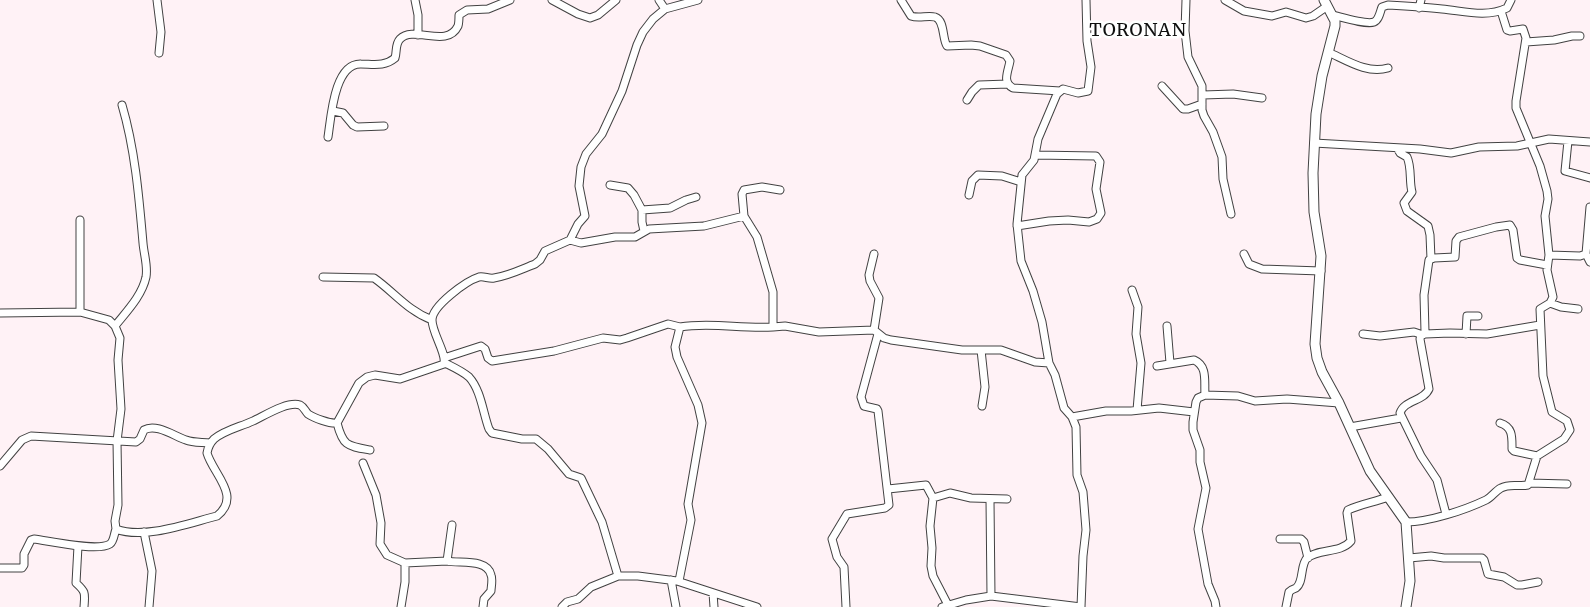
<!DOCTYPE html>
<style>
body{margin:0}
canvas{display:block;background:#fff2f6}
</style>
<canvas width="1590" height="607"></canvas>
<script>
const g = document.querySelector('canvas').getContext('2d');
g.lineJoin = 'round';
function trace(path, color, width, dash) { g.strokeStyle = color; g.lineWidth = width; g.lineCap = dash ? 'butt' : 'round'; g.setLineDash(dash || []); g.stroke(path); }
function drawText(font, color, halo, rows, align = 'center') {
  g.font = font + ' Merriweather,serif'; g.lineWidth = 5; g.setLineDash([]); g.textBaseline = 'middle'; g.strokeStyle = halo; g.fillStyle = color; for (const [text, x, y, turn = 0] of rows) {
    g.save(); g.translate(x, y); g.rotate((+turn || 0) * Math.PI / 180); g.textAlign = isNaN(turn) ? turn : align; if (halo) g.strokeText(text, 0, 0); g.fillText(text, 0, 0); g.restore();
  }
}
const minor = new Path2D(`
 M157 0 161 32 159 53
 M415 0 418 15V35
 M552 0 578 14 590 18 598 15 616 0
 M659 0 665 9
 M901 0 911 16C919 19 927 15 935 17 945 20 942 39 947 46L971 45 980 46 1006 55 1010 61C1008 72 1002 82 1013 88L1060 91
 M1186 0 1185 31 1188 57 1202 86V110L1204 116 1213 132 1222 157 1223 179 1231 214
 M1225 0 1244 11 1272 16 1286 12 1306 18 1313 16 1326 7
 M1419 8 1421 0
 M1332 15C1341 17 1366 25 1374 22 1379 20 1380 12 1382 7L1388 5C1406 6 1424 7 1442 9 1464 11 1486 18 1507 8L1511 0
 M1526 42 1554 40 1572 36H1580
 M1328 52C1348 61 1367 74 1388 68
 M1162 86 1183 109H1188L1202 104
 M1203 95 1233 94 1262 98
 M967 100 972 92 979 85 1008 84
 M333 111 343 113 353 125 357 127 384 126
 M328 137C331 118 334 63 361 64 373 64 384 67 395 58 397 52 395 44 400 39 414 25 447 49 458 26 459 23 459 19 459 15L467 10 488 9 510 0
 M1568 141 1565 171 1590 178
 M1314 143 1420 149 1451 153 1479 147 1517 146 1549 139 1590 142
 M1397 148 1400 153 1407 157C1412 168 1409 181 1412 192L1404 203 1407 211 1428 226 1430 235 1431 259
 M610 185 628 188 634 195 642 210V222L644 231
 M969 195 972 181 978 175 1002 176 1021 182
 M642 210 670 208 686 200 696 197
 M744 216 742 194 744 190 762 187 780 190
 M80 220V312
 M1017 226 1049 221 1068 220 1089 222 1097 219 1101 213 1096 189 1100 162 1096 156 1035 155
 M570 240 581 243 615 237H635L649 229 704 226 744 216 757 237 773 292V327C741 329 711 322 680 327L675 347 677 357 698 405 702 423 688 504 691 520 679 581
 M874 254 869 275 870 281 879 298 874 330
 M1244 254 1249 264 1262 269 1321 271
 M1586 254 1590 207
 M1549 255 1580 256 1586 254 1590 262
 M323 277 374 278C394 292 408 311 432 320
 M1132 290 1138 307 1136 334 1141 363 1137 410
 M1550 303 1561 307 1578 309
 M0 313 80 312 109 320 115 326 120 338 118 360 121 409 117 441 118 505 115 521 116 529C144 540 189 523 217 516 242 496 213 474 207 453 208 447 210 443 214 439 225 430 240 427 253 421 264 416 287 401 300 405 304 407 305 411 308 414 314 418 330 424 337 423L359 383 367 377 375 375 400 379 444 364C447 354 432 333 432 320 432 306 466 281 479 277 484 276 489 279 494 278 508 276 522 269 535 264L540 260 545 251 570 240 578 224 585 216 579 186 581 167 586 154 602 134 622 91 637 45 643 32 653 19 665 9 698 0
 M115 326C126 312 142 296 146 277 148 266 144 255 143 243 139 197 135 149 122 105
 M1167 326 1170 363
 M773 327 785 326 819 332 874 330 884 338 891 340 962 350H1001L1035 362 1049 363
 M1363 334 1380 336 1414 332 1423 335
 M1425 334 1450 333 1487 334 1540 325
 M1466 334 1467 316H1478
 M981 350 985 387 982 406
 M444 358 481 346 485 349 488 358 492 361 554 351 603 338 620 340 627 338 668 324 680 327
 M445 363C453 367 462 371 469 377 481 390 483 413 489 429L492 433 522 439H536L548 449 569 474 581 478 602 522 618 576H638L677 581 757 607
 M1157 366 1194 360C1208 366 1204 382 1205 395
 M1072 417 1106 411H1131L1159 408 1194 412
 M337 423C343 446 347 446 370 450
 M1500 423C1513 427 1512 437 1512 449L1514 451 1537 456
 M1350 427 1401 418
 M363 463 376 495 381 523 380 544 387 555 405 563
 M0 466 22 440 31 436 136 442 140 439 144 430C156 423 174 436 186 440 193 443 202 442 210 443
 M1529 483 1567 484
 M888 489 926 485 933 498
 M990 500 991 596
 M1446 514 1437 480 1421 456 1400 413C1404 400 1424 401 1429 389L1420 339 1421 335 1425 334V332L1424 295 1429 260 1434 258 1455 257 1456 241 1459 237 1496 227 1510 225 1513 230 1517 258 1520 260 1547 265
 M1406 522C1429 522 1465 510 1486 500 1492 497 1495 491 1501 488 1510 483 1519 487 1528 485L1537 456 1564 439 1570 430 1567 421 1552 412 1543 376 1540 309 1550 303 1553 297 1547 270 1549 255 1545 216 1548 199 1547 191 1540 166 1516 108V101L1526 38 1523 29 1510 31 1507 30 1501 11
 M144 532 152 571 149 607
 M1280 539H1301L1304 542 1308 558
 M78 546 76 583C86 592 85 593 84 607
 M1409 558 1431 556 1444 558H1482L1484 560 1488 574 1504 577 1517 585H1522L1538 582
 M447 561C459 564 487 558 491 575 493 579 491 587 491 591L484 599 483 607
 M0 568H22L24 565V554L31 540 34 539C50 541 97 552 110 544 114 541 114 534 116 529
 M671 580 676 607
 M713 593 714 607
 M948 605 933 576 931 566 932 548 930 526 933 498 950 493 971 498 1007 499
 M401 607 405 582V563L447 561 452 525
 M562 607 567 602 578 599 591 587 618 576
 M846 607 844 567 837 557 832 539 847 514 885 508 889 505 878 411 877 409 864 406 861 397 878 334
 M942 607 966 600 991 596 1081 607
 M1081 607 1083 556 1086 530 1083 492 1077 475 1076 427 1072 417 1064 408 1055 375 1049 363 1042 322 1033 291 1021 261 1017 224 1022 175 1034 160 1038 139 1057 94 1063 89 1078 93 1088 91 1091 67 1087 41 1086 0
 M1216 607 1215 601 1208 584 1198 529 1206 488 1200 462V450L1193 430V422L1196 402 1198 398 1205 395 1238 396 1255 401 1287 399 1339 403
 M1286 607 1289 592C1291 590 1293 589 1296 588 1304 582 1300 565 1307 558 1319 548 1340 554 1351 541L1347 513 1348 510C1361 504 1375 502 1388 497`);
const tertiary = new Path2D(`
 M1324 0 1335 21V26L1322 76 1316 114 1313 173 1314 212 1321 256 1315 344 1317 358 1322 372 1339 403 1370 471 1406 522 1410 581 1406 607`);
const quarterNames = [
 ["TORONAN",1138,31]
];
trace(minor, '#424242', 9);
trace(tertiary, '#424242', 11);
trace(minor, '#fff', 7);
trace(tertiary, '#fff', 9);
g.letterSpacing = '1px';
drawText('18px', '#0f0f0f', '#fff', quarterNames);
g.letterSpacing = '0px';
</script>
